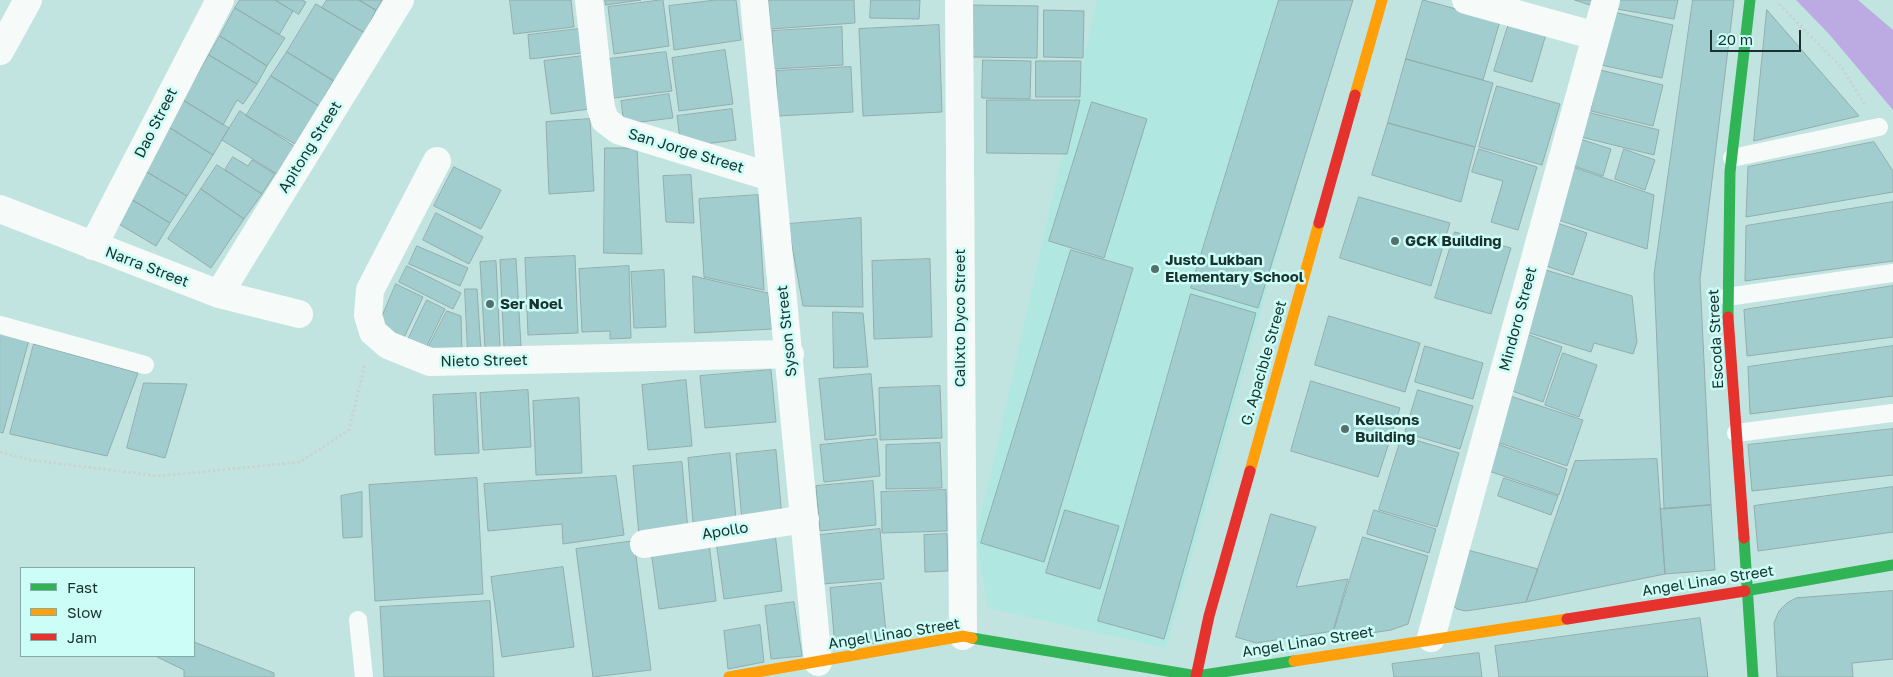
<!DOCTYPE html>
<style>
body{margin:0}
#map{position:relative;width:1893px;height:677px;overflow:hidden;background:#c2e4e0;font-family:"Golos Text",sans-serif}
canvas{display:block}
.legend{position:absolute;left:20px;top:567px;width:175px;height:90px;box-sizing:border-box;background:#ccfdf6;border:1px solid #84aca6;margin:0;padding:6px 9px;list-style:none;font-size:15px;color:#19322f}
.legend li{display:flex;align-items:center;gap:10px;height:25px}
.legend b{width:25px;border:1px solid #84aca6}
.scale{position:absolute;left:1710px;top:30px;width:91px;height:22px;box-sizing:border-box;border:2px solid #19322f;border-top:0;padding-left:6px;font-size:15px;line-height:18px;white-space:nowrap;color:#19322f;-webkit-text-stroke:4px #ccfdf6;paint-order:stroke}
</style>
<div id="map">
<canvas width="1893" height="677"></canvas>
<ul class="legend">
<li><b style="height:6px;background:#30b455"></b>Fast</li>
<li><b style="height:6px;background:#ff9f0a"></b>Slow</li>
<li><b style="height:6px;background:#e5322d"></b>Jam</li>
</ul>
<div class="scale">20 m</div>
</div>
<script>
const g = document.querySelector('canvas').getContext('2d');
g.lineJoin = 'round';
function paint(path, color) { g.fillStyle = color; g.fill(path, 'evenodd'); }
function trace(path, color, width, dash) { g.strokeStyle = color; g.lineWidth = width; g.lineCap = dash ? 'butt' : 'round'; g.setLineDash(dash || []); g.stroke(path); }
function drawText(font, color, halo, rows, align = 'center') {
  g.font = font + ' "Golos Text",sans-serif'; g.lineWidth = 5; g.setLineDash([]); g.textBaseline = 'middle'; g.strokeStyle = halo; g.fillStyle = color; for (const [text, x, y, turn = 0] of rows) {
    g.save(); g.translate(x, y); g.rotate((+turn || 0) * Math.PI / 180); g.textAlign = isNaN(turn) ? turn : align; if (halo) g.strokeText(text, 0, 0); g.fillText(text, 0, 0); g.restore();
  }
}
const built = new Path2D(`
 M1097 0H1349L1166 648 988 608 976 538Z`);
const water = new Path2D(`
 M1796 0H1858L1893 30V110L1829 34Z`);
const building = new Path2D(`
 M240 0H275L293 11 279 35 235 8Z
 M275 0H302L306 2 299 14Z
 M327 0H359L376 10 365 33 322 8Z
 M359 0H382L376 10Z
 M510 0H571L574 27 514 34Z
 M605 0H641L606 5Z
 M663 0 669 46 614 54 608 7Z
 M716 0H736L741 40 674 50 669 6Z
 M769 0H854L855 23 771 29Z
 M871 0H920L919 19 870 18Z
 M1279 0H1353L1258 308 1191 288Z
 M1423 0 1500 21 1483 80 1406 59Z
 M1575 0H1592L1591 5Z
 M1619 0H1678L1674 19 1617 9Z
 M1693 0H1734L1700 279 1711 505 1664 509 1654 275Z
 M316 4 365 33 336 82 287 52Z
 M970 5 1038 6 1037 58 969 57Z
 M235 8 285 38 267 66 220 36Z
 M1044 10 1084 11 1083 58 1044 57Z
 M1767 10 1859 116 1754 141Z
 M1613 12 1673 25 1662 78 1601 65Z
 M1509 23 1546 34 1532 82 1494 71Z
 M939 25 942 112 863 116 859 29Z
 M842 27 843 65 774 69 772 31Z
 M579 29 582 53 530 59 528 35Z
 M220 36 267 66 257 84 209 55Z
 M725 50 733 104 679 111 672 58Z
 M287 52 333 81 319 106 271 76Z
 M666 52 672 91 614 98 609 59Z
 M209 55 257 84 243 104 237 100 223 125 183 100Z
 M583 56 590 109 551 114 544 61Z
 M1406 59 1493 83 1475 147 1388 123Z
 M983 60 1031 61 1030 99 982 98Z
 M1036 61H1081L1080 97H1036Z
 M851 67 853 112 778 116 776 71Z
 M1600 70 1663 85 1653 126 1591 111Z
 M271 76 319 106 295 144 246 116Z
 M1497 86 1560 104 1542 165 1479 147Z
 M669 94 673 118 624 124 621 101Z
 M183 100 229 128 213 155 167 126Z
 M987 100H1080L1067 154 987 153Z
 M1092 102 1147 119 1104 258 1049 241Z
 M732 109 736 140 681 147 677 116Z
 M240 111 297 148 280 176 222 140Z
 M1587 112 1659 130 1654 155 1581 137Z
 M590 119 594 191 549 194 546 122Z
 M1388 123 1475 147 1461 202 1372 175Z
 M167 126 213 155 187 196 142 169Z
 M1580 139 1611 149 1603 176 1571 165Z
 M1874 142 1893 171V192L1746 217 1748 167Z
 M605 148H637L642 254 604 253Z
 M1479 149 1537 167 1518 230 1491 222 1503 181 1472 172Z
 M1624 149 1655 160 1645 190 1615 179Z
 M233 157 248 166 252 160 275 174 262 194 225 170Z
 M217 165 262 194 244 219 201 189Z
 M454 167 501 190 481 229 434 206Z
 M1573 167 1654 195 1647 249 1555 219Z
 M142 169 187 196 170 223 126 196Z
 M691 175 694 223 666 222 663 176Z
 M201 189 244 219 211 268 168 239Z
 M758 195 764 290 704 277 699 199Z
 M126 196 170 223 156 246 112 220Z
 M1359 197 1450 223 1431 286 1340 258Z
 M1893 202V261L1745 281 1746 226Z
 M436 213 483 237 469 264 423 240Z
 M861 218 863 307 803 306 788 224Z
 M1551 221 1587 233 1573 275 1537 263Z
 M1455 232 1511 248 1491 314 1435 298Z
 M417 246 468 268 460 286 409 264Z
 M1071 250 1133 268 1044 562 981 543Z
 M575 256 578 333 528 335 525 258Z
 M516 259 521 346 504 347 500 260Z
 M930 259 932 337 874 339 872 261Z
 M496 261 500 347 485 348 480 262Z
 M407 266 461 293 453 309 399 282Z
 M629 266 631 338 610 339V331L582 332 579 269Z
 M1539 268 1632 296 1637 342 1633 354 1594 343 1591 352 1520 330Z
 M664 270 666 327 634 328 631 272Z
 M693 276 768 293 772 329 695 333Z
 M396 284 423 297 401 344 385 336 381 319Z
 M1893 286V337L1747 356 1744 310Z
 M465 289H477L481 351 468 352Z
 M1191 294 1256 313 1164 639 1098 621Z
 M427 300 445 309 423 354 405 346Z
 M447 311 461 316 462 352 425 354Z
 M833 312 863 313 868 367 834 368Z
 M1329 316 1420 343 1405 392 1315 365Z
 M0 331 29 340 3 433 0 432Z
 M1521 332 1562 347 1543 402 1501 387Z
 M34 344 138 373 107 456 10 434Z
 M1425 346 1483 363 1473 399 1415 382Z
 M1893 346V396L1750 414 1748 367Z
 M1563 353 1597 365 1579 417 1545 405Z
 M771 370 776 422 705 428 700 376Z
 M871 374 876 435 825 440 819 379Z
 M686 380 692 446 648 450 642 385Z
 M1311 381 1400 408 1378 477 1291 451Z
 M144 383 187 384 165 458 127 448Z
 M940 386 942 438 880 440 879 388Z
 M528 390 531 447 483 450 480 393Z
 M1418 390 1473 406 1460 449 1405 433Z
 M476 393 479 453 435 455 433 395Z
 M1507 395 1583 420 1567 466 1491 440Z
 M579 398 582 473 536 475 533 401Z
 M1893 429V475L1752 491 1748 445Z
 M1402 436 1459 453 1437 527 1379 510Z
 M877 439 880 476 824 482 820 445Z
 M1492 442 1567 469 1559 495 1483 469Z
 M940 443 942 488 886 489V445Z
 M776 450 782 517 742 520 736 454Z
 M730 453 736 519 693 523 688 458Z
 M1657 459 1665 574 1526 602 1575 461Z
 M682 462 688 531 639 536 633 466Z
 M616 476 624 535 563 544 562 524 488 531 484 484Z
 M477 478 483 594 375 601 369 485Z
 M1504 478 1558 496 1551 515 1498 496Z
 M873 481 876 525 820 531 816 486Z
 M1893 487V532L1758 551 1754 506Z
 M946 490 947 531 882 533 881 492Z
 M362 492V537L343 538 341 496Z
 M1711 505 1715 570 1665 574 1660 509Z
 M1065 510 1119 526 1100 589 1046 573Z
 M1374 510 1436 529 1429 553 1367 534Z
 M1271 514 1316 527 1296 587 1348 579 1333 631 1256 643 1236 637Z
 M880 529 884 579 823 584 819 535Z
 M775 533 782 591 724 599 716 541Z
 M947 534 948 571 925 572 924 535Z
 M1363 537 1428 556 1408 624 1391 630 1352 636 1334 631Z
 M634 541 651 670 593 677 576 549Z
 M709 543 716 601 659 609 651 551Z
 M1464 549 1538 569 1526 602 1466 611 1457 609 1450 603Z
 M563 567 574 647 502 657 491 577Z
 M881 583 887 642 835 647 830 588Z
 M1893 591V659L1852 663 1853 677H1777L1774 623 1779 611 1787 603 1796 598Z
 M490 601 494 677H384L380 607Z
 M794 602 802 656 771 659 765 606Z
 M1700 618 1708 677H1499L1495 646Z
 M760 625 764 662 728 669 724 631Z
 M194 642 274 673V677H184V670L155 656H194Z
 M1479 653 1482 677H1394L1392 664Z`);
const path = new Path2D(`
 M1779 4 1842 68 1865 105
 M0 452 30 460 159 476 300 462 349 430 365 364`);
const lane = new Path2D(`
 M1732 158 1879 127
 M1727 297 1893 273
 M0 325 145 365
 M1736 433 1893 413
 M358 620 364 677`);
const street = new Path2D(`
 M589 0 601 108 605 120 618 130 771 177
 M754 0 818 662
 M959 0 963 636
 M1466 0 1596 36
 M0 51 28 0
 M437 161 370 290 368 315 373 332 388 345 430 362 790 354
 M0 209 219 294 299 314
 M93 246 220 0
 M219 294 400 0
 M644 544 805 519
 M1431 638 1606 0`);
const fast = new Path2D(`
 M1728 317 1730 172 1750 0
 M1744 538 1753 677
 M1745 591 1893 565
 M972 638 1197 676 1294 661`);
const slow = new Path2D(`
 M1355 95 1382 0
 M1250 471 1319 223
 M1294 661 1567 619
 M729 677 963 636 972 638`);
const jam = new Path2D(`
 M1319 223 1355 95
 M1728 317 1744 538
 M1567 619 1745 591
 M1196 677 1209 616 1250 471`);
const markers = [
 [1395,241,5,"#54706d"],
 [1155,269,5,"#54706d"],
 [490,304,5,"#54706d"],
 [1345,429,5,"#54706d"]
];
const streetNames = [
 ["Dao Street",156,123,-63],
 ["Apitong Street",310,147,-58],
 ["San Jorge Street",686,151,17],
 ["Narra Street",147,267,21],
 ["Calixto Dyco Street",960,318,-90],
 ["Mindoro Street",1518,319,-75],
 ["Syson Street",787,331,-96],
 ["Escoda Street",1716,339,-93],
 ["Nieto Street",484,361,-1],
 ["G. Apacible Street",1264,363,-74],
 ["Apollo",725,531,-9],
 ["Angel Linao Street",1708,581,-9],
 ["Angel Linao Street",894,634,-9],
 ["Angel Linao Street",1308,642,-9]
];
const poiNames = [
 ["GCK Building",1405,241],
 ["Justo Lukban",1165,260],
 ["Elementary School",1165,277],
 ["Ser Noel",500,304],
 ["Kellsons",1355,420],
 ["Building",1355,437]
];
paint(built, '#b0e7e1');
paint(water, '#bcabe3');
paint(building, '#a2cdce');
trace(building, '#92acac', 1);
trace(path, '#c9d3d2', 3, [2.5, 2.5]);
trace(lane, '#f6fbfa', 18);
trace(street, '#f6fbfa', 28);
trace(fast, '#30b455', 11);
trace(slow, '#ff9f0a', 11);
trace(jam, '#e5322d', 11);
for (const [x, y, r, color] of markers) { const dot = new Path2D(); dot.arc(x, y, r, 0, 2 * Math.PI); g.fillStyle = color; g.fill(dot); trace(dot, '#ccfdf6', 2); }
drawText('15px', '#19322f', '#ccfdf6', streetNames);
drawText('bold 15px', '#19322f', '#ccfdf6', poiNames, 'left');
</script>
